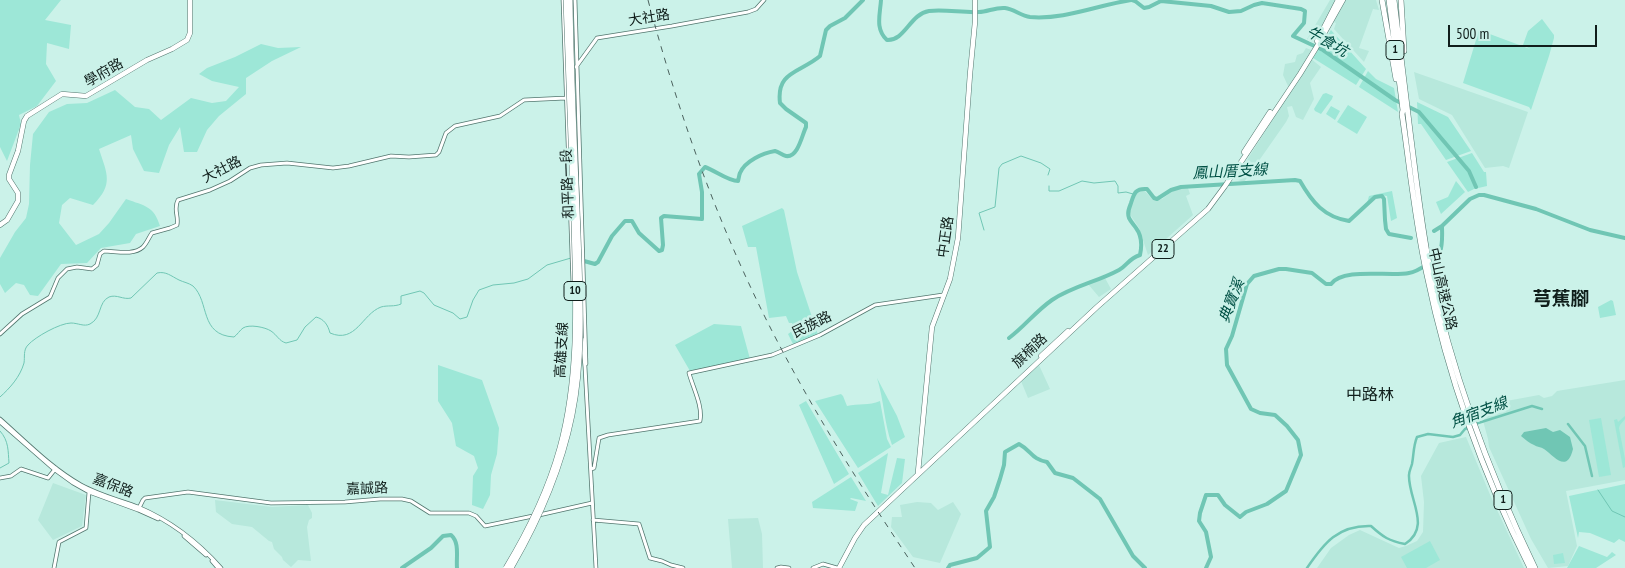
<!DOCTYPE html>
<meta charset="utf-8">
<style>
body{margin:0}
#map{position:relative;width:1625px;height:568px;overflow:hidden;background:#cbf2e9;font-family:"PT Sans Narrow",sans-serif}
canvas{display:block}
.scale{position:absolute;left:1448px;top:25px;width:149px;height:22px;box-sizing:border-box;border:2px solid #101e1b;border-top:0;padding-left:6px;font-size:15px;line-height:18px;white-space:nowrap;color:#101e1b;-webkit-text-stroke:4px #cbf2e9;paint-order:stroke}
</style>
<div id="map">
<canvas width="1625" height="568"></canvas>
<div class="scale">500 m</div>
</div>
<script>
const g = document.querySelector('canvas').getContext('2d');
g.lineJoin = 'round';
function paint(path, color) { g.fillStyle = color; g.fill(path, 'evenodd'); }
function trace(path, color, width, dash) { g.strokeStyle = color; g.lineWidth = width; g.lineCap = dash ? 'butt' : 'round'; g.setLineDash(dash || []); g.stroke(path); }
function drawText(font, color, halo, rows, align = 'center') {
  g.font = font + ' "PT Sans Narrow","Noto Sans TC",sans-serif'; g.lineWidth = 5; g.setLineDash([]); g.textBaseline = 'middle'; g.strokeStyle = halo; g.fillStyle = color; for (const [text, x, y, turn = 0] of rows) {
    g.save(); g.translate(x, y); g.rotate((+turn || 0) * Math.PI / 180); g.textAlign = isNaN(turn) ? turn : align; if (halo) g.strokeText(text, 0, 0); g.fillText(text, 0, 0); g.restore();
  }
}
const built = new Path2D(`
 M1330 0H1376L1379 10 1373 9 1359 48 1369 51 1364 62 1334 29 1336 23 1326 18 1313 42 1307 39Z
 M1306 48 1314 51 1310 58 1321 67 1310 83 1314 99 1303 120 1296 117 1292 106 1287 107 1289 116 1286 122 1244 182 1235 179 1292 89 1288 86 1283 75 1285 64 1295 62 1297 55 1303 53Z
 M1414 72 1528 112 1509 168 1503 166 1485 168 1452 115 1419 99Z
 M1182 188H1188L1190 194 1186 196 1193 215 1148 255 1139 228 1129 213 1134 196 1140 191 1144 190 1153 200H1156L1162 199 1173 191Z
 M1105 278 1111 289 1099 297 1088 284Z
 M1039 365 1050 389 1028 398 1021 381Z
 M1625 380V480L1566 491 1577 546 1568 566 1548 568 1531 539 1489 447 1488 439 1479 406 1539 395 1544 398 1552 396 1557 391Z
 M1466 437 1491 497 1524 568H1317L1331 548 1349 535 1360 530 1399 548 1406 546 1417 541 1423 532 1424 502 1421 476 1439 443Z
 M53 483 86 495 82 526 53 540 38 520Z
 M215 500 272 507 308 505 312 513V518L309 520 307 527 311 561 298 560 291 567 283 560 282 557 274 549 272 542 269 541 252 527 232 524 216 512Z
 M917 502 931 503 938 510 953 502 961 514 940 563 913 557 891 527 892 517H902L900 505Z
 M758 518 762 534 763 568H732L728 519Z`);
const green = new Path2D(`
 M0 0H61L45 20 71 25 69 49 47 43 46 64 56 81 37 106 19 115 21 124 7 161 0 147Z
 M1542 19 1554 35V38L1549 56 1531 110 1529 107 1463 83 1479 30 1530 49 1523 45 1528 31Z
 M1331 30 1366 69 1356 85 1313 58Z
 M261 44 278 48 301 47 272 61 246 78V94L219 116 207 130 197 152H184L180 127 169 145 159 173 144 171 133 149 131 135 99 149C107 174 114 184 93 205L70 198 62 205 59 223 76 245 99 234 109 223 126 199C145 206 154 206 160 226L136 234 130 243 101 248 87 263 61 264 38 296 30 295 24 285 16 283 5 293 0 284V258L15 232 26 218 29 204 30 165 33 134 49 112 67 104 87 103 115 90 135 107 149 109 161 120 191 98 212 103 226 101 239 87 212 81 199 74 207 68 235 57Z
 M1368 71 1376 79 1394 88 1398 112 1359 87Z
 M1326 93 1333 96 1332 99 1321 114 1315 111 1314 109 1323 94Z
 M1417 102 1448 117 1471 151 1446 160 1421 124H1418Z
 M1348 105 1367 117 1357 134 1337 122Z
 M1331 106 1340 111 1335 120 1326 114Z
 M1472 153 1484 172H1486L1487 186 1474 189 1468 192 1447 162Z
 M1456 181 1465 192 1441 214 1436 202 1448 197Z
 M1392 191 1397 218 1391 221 1387 196C1379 194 1373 198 1367 203L1369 196Z
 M782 208 784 210 797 272 818 335 793 344 788 334 795 329 792 323H789L786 316 769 318 756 247H748L742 226Z
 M1611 300 1613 301 1616 315 1600 318 1598 307Z
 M714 324 741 326 750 359 690 371 675 345Z
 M438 365 482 380 499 428 497 454 491 475 490 495 483 509 472 505 473 476 478 468 474 456 456 446 452 423 438 401Z
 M877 378 897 416 905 437 892 445C884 423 884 400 877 378Z
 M841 394 843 396 847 406C858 403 869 406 880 401L887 439 891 447 858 468 815 401Z
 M806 401 849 474 834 484 799 405Z
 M1625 416V419L1620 425 1619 428 1625 459V467L1623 468 1614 420 1617 419 1618 422Z
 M1601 418 1611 475 1599 477 1589 420Z
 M888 453 881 493 888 495 897 458 905 459 902 483 878 506 858 473Z
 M851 477 866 501 851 498 850 499 858 502 855 511 813 508 812 502Z
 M1625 484V542L1619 539 1614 543 1590 533 1579 532 1578 538 1569 496Z
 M1430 541 1440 560 1426 568H1407L1401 557Z
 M1579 546 1607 557 1612 552 1616 555 1596 568H1567Z
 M1563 553 1565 563 1554 564 1553 555Z`);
const water = new Path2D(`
 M1546 428 1553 432 1560 430 1570 437 1573 449C1567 474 1554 456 1544 449 1541 447 1537 447 1534 445 1529 443 1525 439 1521 436L1524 432Z`);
const stream = new Path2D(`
 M1049 186V191H1059L1082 181 1094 183 1115 181 1118 186V193L1126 192 1133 194
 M984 230 979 213 995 207 999 168 1002 164 1021 156 1041 163 1050 169 1048 175
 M0 397C10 388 20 377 24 363 25 357 23 350 28 345 35 337 60 323 71 323 78 323 84 327 90 324 102 318 98 302 109 297 117 294 123 300 131 298L157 273C166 271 171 276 179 280 183 282 189 283 193 286 210 302 199 335 234 337 237 335 240 330 243 328 249 324 265 327 271 331 277 335 279 341 286 343L297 340 305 327 316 317C324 319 328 325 330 333 356 344 362 314 381 307 388 305 394 307 401 304V296L420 291 424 293 434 305 453 313 460 319 467 317 473 300 479 290 493 285 514 283 528 279 547 265 571 258
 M0 431C9 441 8 451 9 463L0 468
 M1598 490 1612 511 1625 517`);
const canal = new Path2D(`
 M1475 424 1532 406 1542 409
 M1568 424 1585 446 1592 476
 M1307 568C1324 543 1338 525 1371 526 1383 537 1389 541 1405 544 1432 527 1408 499 1409 475 1409 471 1411 468 1412 464 1414 454 1413 447 1417 437L1428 434 1453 437 1460 435 1465 429 1470 427`);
const river = new Path2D(`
 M881 0C880 15 875 29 887 40 905 41 910 14 929 11 945 9 963 13 979 12 987 12 996 7 1005 8 1014 9 1021 16 1030 17 1064 20 1098 5 1131 0
 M1132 0 1135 1 1144 8 1149 7 1161 1 1211 6 1229 12 1241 11 1254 5 1262 3 1301 9 1305 11 1304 23 1293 36 1323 50 1395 100 1419 112 1469 171 1476 187
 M1434 231 1442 226
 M584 261 595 264 598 262 612 236 625 221H632L639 233 659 251 662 250 663 245 661 218 664 216 702 219V192L699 174 705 167C716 171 728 181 738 181 739 178 739 175 740 173 745 161 763 153 775 151 779 152 782 155 786 156 798 158 802 135 806 127V123L786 109 780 103C776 71 800 73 820 56L826 30 830 26 845 18 863 0
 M1009 338C1024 327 1036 311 1052 300 1073 286 1097 282 1119 270 1128 265 1128 259 1140 255 1142 246 1142 236 1136 228 1134 225 1131 222 1129 218 1127 213 1129 208 1131 203 1134 194 1135 188 1147 189L1154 198 1157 199 1171 190 1181 187 1295 180 1300 181C1312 202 1324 217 1349 221L1375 197 1382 196 1384 199 1385 220 1386 229 1389 234 1411 238
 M402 568 431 548 443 536 451 535C460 543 456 557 457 568
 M948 568 950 565 977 558 990 547 986 511 994 497 1000 479 1004 465 1005 452 1019 444C1032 451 1031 459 1047 462L1055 473 1073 478 1100 499 1133 556 1145 568
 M1206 568 1211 557 1206 532 1199 521 1200 513 1206 495H1218L1225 505 1240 517 1246 512 1267 504 1286 491 1301 455 1298 440 1287 426 1275 415 1260 413 1251 409 1227 365 1226 349 1232 336 1247 284 1254 276 1279 269H1286L1312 273 1326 284H1331C1343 267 1390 277 1409 273 1417 272 1423 267 1429 263 1434 260 1438 257 1440 252 1443 244 1442 234 1442 226L1470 199 1479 195H1484L1536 209 1590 230 1625 238`);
const minor = new Path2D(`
 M563 0 573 284
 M575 0 586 364
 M576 67 597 38 672 26 748 12 756 9 764 0
 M0 334 22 314 50 297 58 278 67 269 77 267 92 269 97 265 100 254 104 251C116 251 133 256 143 247 147 243 149 237 152 233L170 228 177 225C179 216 173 209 178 200L210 190 230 181 250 168 261 165 287 163 333 168 349 166 391 156 409 157 436 155 439 152 446 133 455 126 500 116 524 100 566 98
 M582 339 585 367 596 568
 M0 419C26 442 51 468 81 485 99 495 119 500 138 507 171 521 198 542 221 568
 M0 422 55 470 73 483 89 492 138 510 158 519
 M591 469 594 468 599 438 608 435 700 421C703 406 693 388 689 373L772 355 820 335 875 305 943 295
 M0 478 11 476 21 469 48 478 56 468
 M138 510 143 500 145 498 188 492 271 503 345 502 380 499H402L411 501 430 513H469L476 516 485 526 533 516
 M539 515 592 503
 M593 520 639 524 650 558 662 561 671 565 683 568
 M184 536 206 555
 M212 561 218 568
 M54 568 59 542 86 528 89 492
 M777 568 781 567 789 568
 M813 568 823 564 837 568`);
const major = new Path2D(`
 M1317 41 1338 0
 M1244 152 1270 112
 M0 225 7 220 18 201V193L9 179V175L18 151 24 121 27 116 62 94 86 96 147 60 172 49 187 40 190 33V0
 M1041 356 1068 331
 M918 472 932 327 950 279 958 238 970 74 975 22V0
 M839 568 855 538 864 525 1097 307 1208 209 1225 186 1300 74 1316 48 1343 0`);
const highway = new Path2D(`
 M1382 0 1396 79
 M1389 0 1403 110 1402 114C1410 168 1415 222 1427 275 1448 377 1483 475 1530 568
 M1394 0C1399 44 1405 87 1410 131 1416 177 1421 224 1430 269 1452 374 1489 473 1535 568
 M1401 0 1404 51`);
const rail = new Path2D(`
 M648 0C682 127 727 250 790 365 828 435 871 502 915 568`);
const highwayBridge = new Path2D(`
 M506 568C529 530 548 491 560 448 580 375 576 298 574 223 571 148 568 74 566 0
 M511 568C539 520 561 469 572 415 584 356 580 294 578 234 575 156 571 78 570 0`);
const shields = [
 [1395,50,18],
 [1163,249,22],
 [575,291,22],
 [1503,500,18]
];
const shieldNames = [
 ["1",1395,50],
 ["22",1163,249],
 ["10",575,291],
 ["1",1503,500]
];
const streetNames = [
 ["大社路",649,18,-9],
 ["學府路",104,73,-30],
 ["大社路",222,170,-27],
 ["和平路一段",568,184,-92],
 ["中正路",946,237,-82],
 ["中山高速公路",1442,289,77],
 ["民族路",812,325,-26],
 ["高雄支線",562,350,-87],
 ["旗楠路",1030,351,-44],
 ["嘉保路",113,486,21],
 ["嘉誠路",367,489,-2]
];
const waterNames = [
 ["牛食坑",1327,42,30],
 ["鳳山厝支線",1230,172,-3],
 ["典寶溪",1232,301,-69],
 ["角宿支線",1479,413,-21]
];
const quarterNames = [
 ["中路林",1370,395]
];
const districtNames = [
 ["芎蕉腳",1561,300]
];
paint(built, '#b7e8dc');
paint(green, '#9de7d7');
paint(water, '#70c6b4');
trace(stream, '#70c6b4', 1);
trace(canal, '#70c6b4', 2.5);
trace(river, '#70c6b4', 4);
trace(minor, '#52766e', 4.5);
trace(major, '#52766e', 5.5);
trace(highway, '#52766e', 6);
trace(minor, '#fff', 3);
trace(major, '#fff', 4.5);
trace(highway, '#fff', 5);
trace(rail, '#4b615d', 1, [6, 6]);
trace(highwayBridge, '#52766e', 6, []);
trace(highwayBridge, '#fff', 5);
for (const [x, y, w] of shields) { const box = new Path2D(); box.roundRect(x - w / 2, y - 9.5, w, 19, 4); g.fillStyle = '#cbf2e9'; g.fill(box); trace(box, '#101e1b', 1); }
drawText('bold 12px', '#101e1b', null, shieldNames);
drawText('14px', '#101e1b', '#cbf2e9', streetNames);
drawText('italic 15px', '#015145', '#cbf2e9', waterNames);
drawText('16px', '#101e1b', '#cbf2e9', quarterNames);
drawText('bold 19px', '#101e1b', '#cbf2e9', districtNames);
</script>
